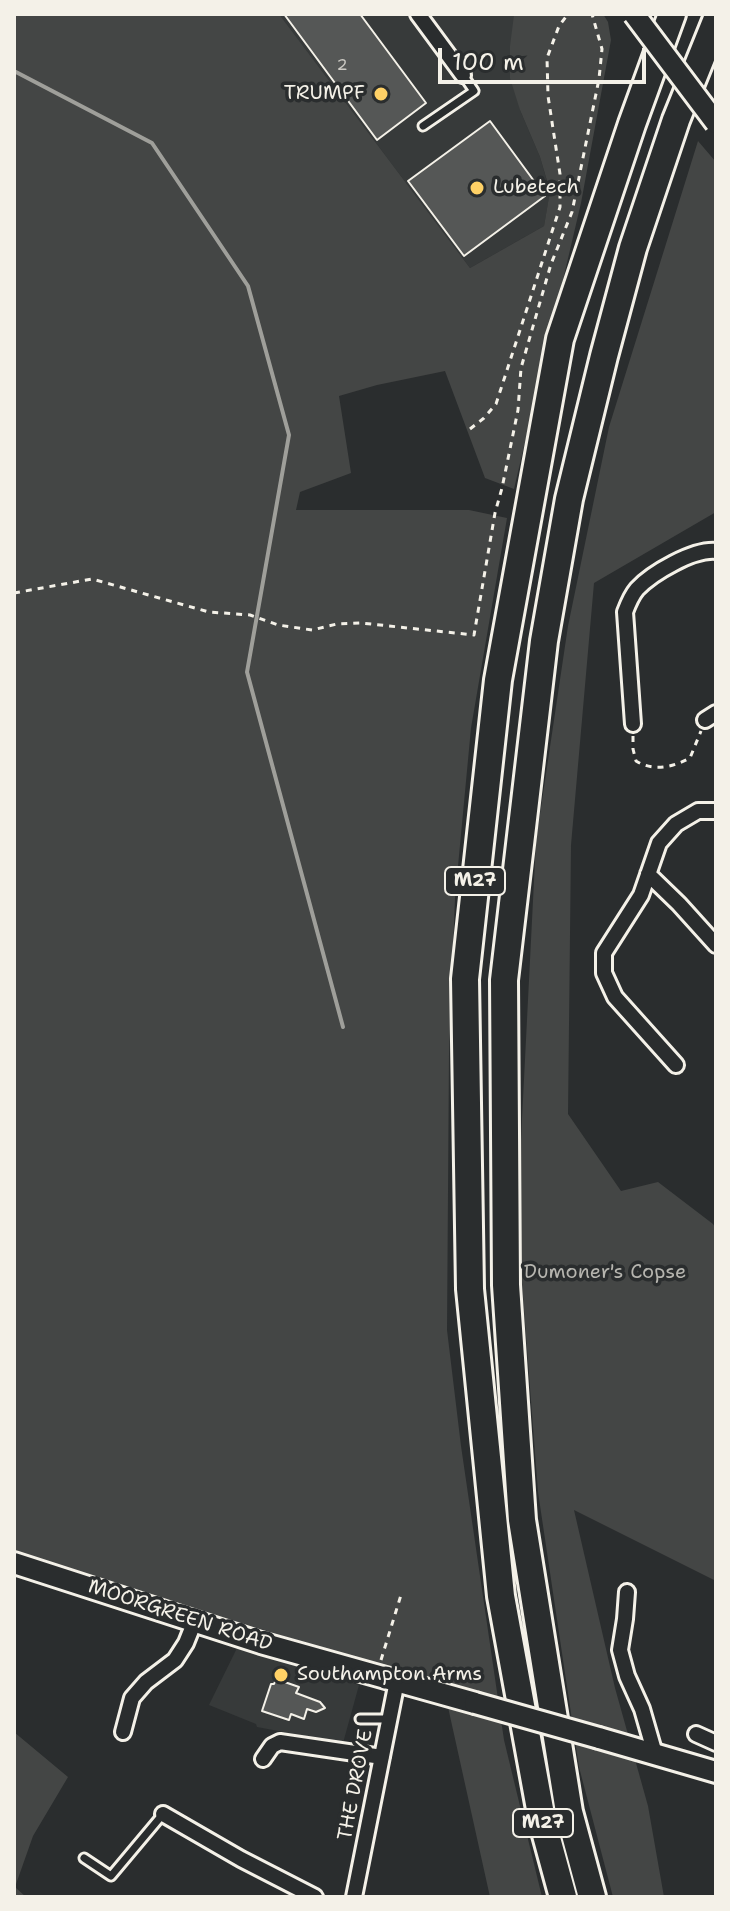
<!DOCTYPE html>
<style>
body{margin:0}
#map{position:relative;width:730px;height:1911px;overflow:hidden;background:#2a2d2e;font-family:"Shantell Sans",sans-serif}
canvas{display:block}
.frame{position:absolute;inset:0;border:16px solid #f4f1e8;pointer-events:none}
.scale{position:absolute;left:438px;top:48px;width:208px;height:36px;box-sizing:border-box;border:4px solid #f4f1e8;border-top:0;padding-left:10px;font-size:24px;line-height:28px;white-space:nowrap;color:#f4f1e8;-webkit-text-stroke:6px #2a2d2e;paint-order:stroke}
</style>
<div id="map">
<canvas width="730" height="1911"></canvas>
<div class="frame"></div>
<div class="scale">100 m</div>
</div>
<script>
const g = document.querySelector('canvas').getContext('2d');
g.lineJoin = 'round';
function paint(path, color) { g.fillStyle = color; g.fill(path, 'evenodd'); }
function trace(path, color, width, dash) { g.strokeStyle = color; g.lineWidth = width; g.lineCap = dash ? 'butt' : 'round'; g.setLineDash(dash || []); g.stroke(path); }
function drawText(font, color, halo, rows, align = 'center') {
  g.font = font + ' "Shantell Sans",sans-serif'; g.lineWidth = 7; g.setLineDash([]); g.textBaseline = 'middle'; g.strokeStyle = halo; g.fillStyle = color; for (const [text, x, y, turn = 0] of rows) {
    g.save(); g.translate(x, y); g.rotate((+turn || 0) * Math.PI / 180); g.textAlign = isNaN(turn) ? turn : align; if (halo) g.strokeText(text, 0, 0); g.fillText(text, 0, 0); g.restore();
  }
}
const built = new Path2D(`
 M279 14H516L514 16 520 110 540 157 550 192 544 226 470 268Z
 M238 1646 359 1685 343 1743 257 1727 256 1724 209 1705Z`);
const green = new Path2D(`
 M14 14H279L470 268 544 226 550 191 540 157 520 110 510 78V46L514 15 516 14H603L608 22 611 40 581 203 514 489 485 478 445 371 377 385 339 396 351 473 300 492 296 510H469L507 518 471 728 455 898 449 1054 447 1330 461 1446 504 1740 542 1897H490L444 1689 323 1648 14 1554Z
 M698 141 716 162V512L594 583 571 845 568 1114 621 1191 658 1182 713 1224 716 1229V1581L574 1510 615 1688 648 1806 664 1897H613L579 1767 538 1492 517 1218 536 841 568 626 609 427Z
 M14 1732 68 1777 33 1836 15 1887 26 1897H14Z`);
const stream = new Path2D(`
 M14 71 152 143 248 286 289 435 247 672 343 1027`);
const building = new Path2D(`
 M284 14H360L426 103 377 140Z
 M490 121 545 196 464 256 408 181Z
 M276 1679 299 1687 296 1693 320 1702 325 1708 316 1712 307 1709 304 1719 291 1714 289 1720 262 1711 271 1684H274Z`);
const path = new Path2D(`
 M470 429 484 418 496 404 560 207V174L548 96 547 58 559 26 568 14
 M14 593 92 579 209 612 250 615 278 625 312 630 337 624 361 623 474 635 495 513 502 488 518 410 521 368 551 264 572 212 599 79 602 49 592 14
 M633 736V749L636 761C654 772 673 767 690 758L701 731
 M381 1660 401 1595`);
const lane = new Path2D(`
 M423 126 474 91 463 75
 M360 1719H389
 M84 1858 111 1876 163 1814`);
const street = new Path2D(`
 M418 14 463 75
 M705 720 716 713
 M633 724 625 612C628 604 631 596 637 589 652 573 693 549 716 551
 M648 874 679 904 716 945
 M676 1065 615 997 604 973V953L641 895 659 843 676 824 698 811H716
 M627 1592 625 1619 620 1650 627 1676 642 1709 655 1754
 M123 1732 132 1698 146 1682 175 1660 186 1643 194 1623
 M696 1734 716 1743
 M263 1759 272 1746 280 1742 382 1757
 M163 1814 241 1859 315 1897
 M354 1897 397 1681`);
const secondary = new Path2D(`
 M14 1563 261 1643 475 1703
 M599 1738 716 1772`);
const highway = new Path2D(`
 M563 1897 542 1820 501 1596 470 1289 465 979 498 680 560 339 632 124 672 14
 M592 1897 569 1812 522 1520 506 1285 504 980 544 641 569 499 604 356 633 248 676 120 716 21`);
const secondaryBridge = new Path2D(`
 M634 14 716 123
 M475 1703 599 1738`);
const markers = [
 [381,94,8,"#ffd166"],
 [477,188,8,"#ffd166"],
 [281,1675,8,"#ffd166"]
];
const numberNames = [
 ["2",342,66]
];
const shields = [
 [475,881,60],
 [543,1823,60]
];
const shieldNames = [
 ["M27",475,881],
 ["M27",543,1823]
];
const poiNames = [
 ["TRUMPF",365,94,"right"],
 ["Lubetech",493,188],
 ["Southampton Arms",297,1675]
];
const parkNames = [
 ["Dumoner's Copse",605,1273]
];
const streetNames = [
 ["MOORGREEN ROAD",180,1616,18],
 ["THE DROVE",356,1785,-79]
];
paint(built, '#373a3a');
paint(green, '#444645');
trace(stream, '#9f9f9a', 4);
paint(building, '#555756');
trace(building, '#f4f1e8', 2);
trace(lane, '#f4f1e8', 13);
trace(street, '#f4f1e8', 20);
trace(secondary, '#f4f1e8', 26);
trace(highway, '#f4f1e8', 32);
trace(path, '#f4f1e8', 3, [6, 6]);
trace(lane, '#2a2d2e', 7);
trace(street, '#2a2d2e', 14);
trace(secondary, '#2a2d2e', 20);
trace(highway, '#2a2d2e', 26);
trace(secondaryBridge, '#f4f1e8', 26, []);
trace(secondaryBridge, '#2a2d2e', 20);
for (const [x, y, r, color] of markers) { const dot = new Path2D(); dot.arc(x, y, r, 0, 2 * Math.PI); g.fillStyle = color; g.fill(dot); trace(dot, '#2a2d2e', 3); }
drawText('16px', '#cccac4', null, numberNames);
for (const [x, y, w] of shields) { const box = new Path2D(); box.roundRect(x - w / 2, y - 14, w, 28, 6); g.fillStyle = '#2a2d2e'; g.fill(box); trace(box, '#f4f1e8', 2); }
drawText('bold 18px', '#f4f1e8', null, shieldNames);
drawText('20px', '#f4f1e8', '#2a2d2e', poiNames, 'left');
drawText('20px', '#b6b5af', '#2a2d2e', parkNames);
drawText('20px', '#f4f1e8', '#2a2d2e', streetNames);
</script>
